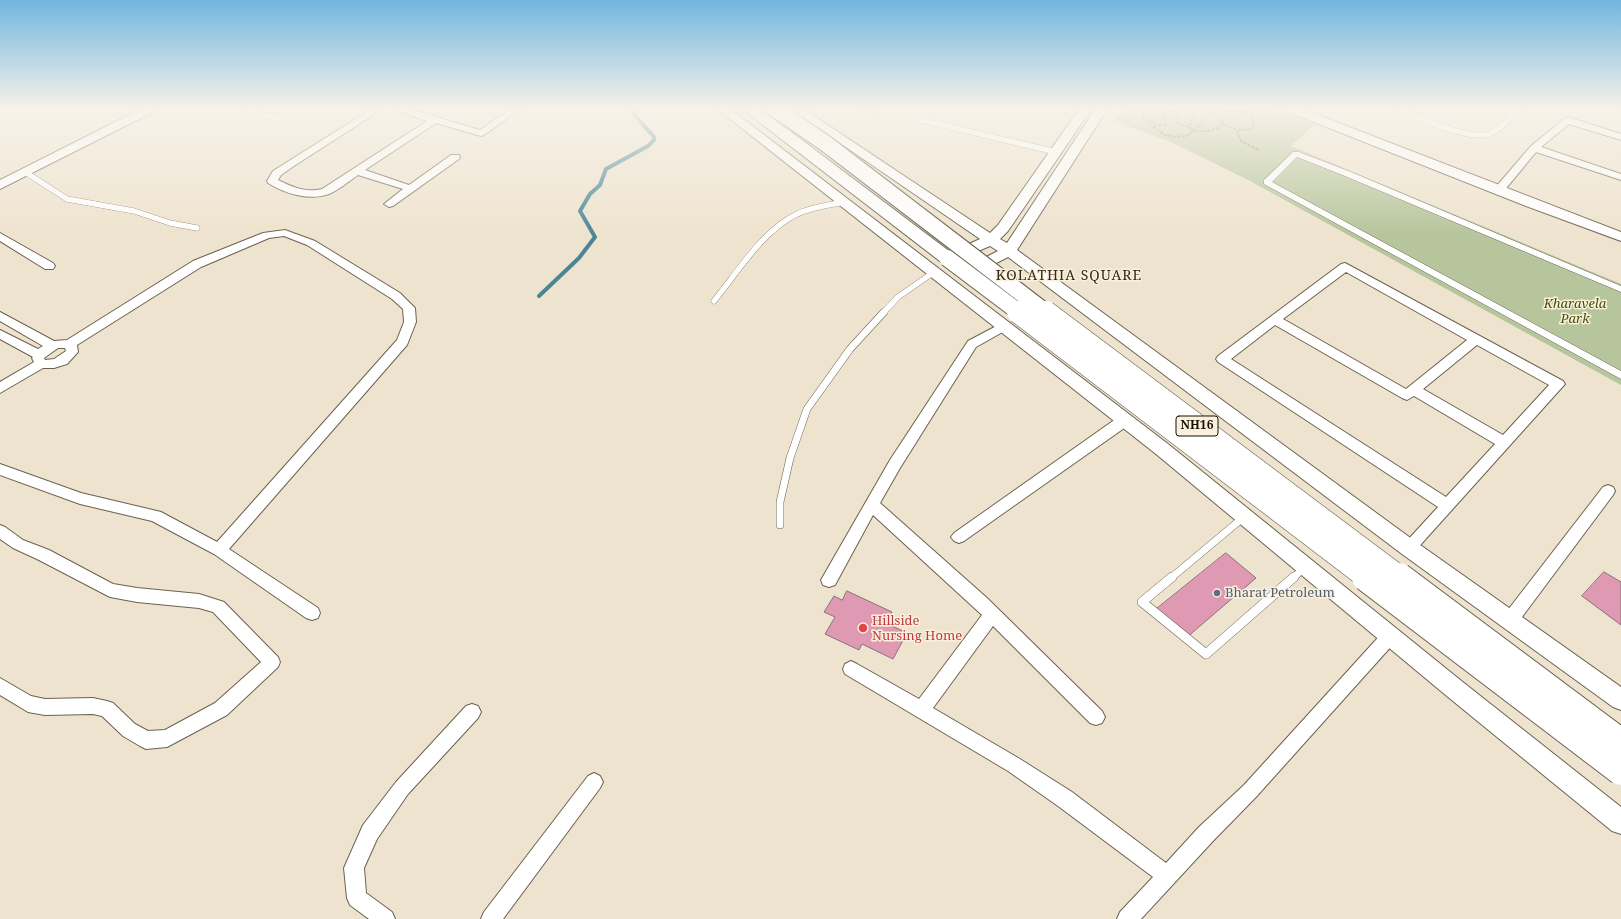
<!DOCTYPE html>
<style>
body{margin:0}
canvas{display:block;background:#eee3ce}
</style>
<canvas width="1621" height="919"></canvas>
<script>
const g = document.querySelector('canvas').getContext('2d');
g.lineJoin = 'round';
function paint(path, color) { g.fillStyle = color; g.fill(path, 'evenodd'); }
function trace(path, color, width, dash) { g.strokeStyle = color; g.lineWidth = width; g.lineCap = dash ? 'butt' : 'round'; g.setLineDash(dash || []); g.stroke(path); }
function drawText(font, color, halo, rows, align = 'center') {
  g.font = font + ' "Noto Serif",serif'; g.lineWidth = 3; g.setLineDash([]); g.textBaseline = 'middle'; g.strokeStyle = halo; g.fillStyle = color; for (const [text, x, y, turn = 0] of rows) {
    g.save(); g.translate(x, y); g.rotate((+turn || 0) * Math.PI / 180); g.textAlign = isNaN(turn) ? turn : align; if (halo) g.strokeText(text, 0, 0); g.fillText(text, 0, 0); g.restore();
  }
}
const green = new Path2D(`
 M1123 108H1273L1315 124 1291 146 1621 284V385L1250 181 1171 142 1114 121Z`);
const stream = new Path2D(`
 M539 296 579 258 595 237 580 211 590 194 600 185 606 169 648 146 654 140V137L632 112 637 108`);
const building = new Path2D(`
 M1226 553 1256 578 1186 638 1154 611Z
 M1604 572 1621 582V625L1582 596Z
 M847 591 892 612 886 623 907 633 893 659 862 644 859 650 825 634 835 617 824 612 834 596 842 600Z`);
const path = new Path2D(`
 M1150 108 1142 117 1144 120 1165 135 1175 137 1187 136 1194 131H1207L1219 128 1223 119 1217 108
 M1162 108 1167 109 1162 114
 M1167 108 1173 110 1179 108
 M1219 109 1249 113 1254 121 1252 128C1241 132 1233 129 1222 124
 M1173 110 1178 116V123L1187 126 1191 124 1193 116 1202 108
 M1162 114 1167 125H1157L1148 119Z
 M1187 126 1194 131 1214 108
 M1237 131 1241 141 1259 150`);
const serviceFar2 = new Path2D(`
 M246 108 279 120
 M1395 108C1415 116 1469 141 1489 134 1501 130 1511 116 1520 108
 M917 119 1056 152
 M25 172 67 199 134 211 170 223 197 228
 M714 301C737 273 763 230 797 214 812 207 829 205 845 202
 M883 313 898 297 934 272`);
const serviceFar1 = new Path2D(`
 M780 525V502L790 458 807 409 850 349 884 312
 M1171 578 1245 516
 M1293 578 1305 567`);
const service = new Path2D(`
 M1172 577 1142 602 1206 654 1294 577`);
const pedestrian = new Path2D(`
 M1293 152H1299L1351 172 1621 286V292L1345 176 1297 157 1272 182 1621 371V379L1264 184V180Z`);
const minor = new Path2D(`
 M373 108H384L294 166 281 175 278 180C292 187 307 193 322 189L427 121 395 110 394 108H406L480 130 512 108H522L484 135 481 136 436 123 365 170 409 185 451 155H459L460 157 459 159 393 206 389 207 384 204 403 189 358 175C349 181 339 190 329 194 310 201 285 194 268 183L267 181 273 171Z
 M862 108H876L879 110 874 113 864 110Z
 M1568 117 1621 134V140L1569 124 1541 147 1621 174V180L1536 152 1503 192H1495L1494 190 1495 188 1531 146 1565 118Z
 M285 230 315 241 400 293 415 308 416 322 407 345 229 549 318 608 320 613 318 618 312 620 306 618 214 554 152 521 80 504 0 475V464L81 493 161 512 217 542 397 340 404 322 403 309 392 299 307 245 284 236 269 238 201 267 77 345 78 352 67 364 54 368H43L0 393V382L34 362 32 358 33 357 0 339V330L38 349 43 346 0 321V312L54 341 67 340 193 261 263 233ZM58 348H65L66 351 54 359 45 360 44 358Z
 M0 233 53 263 55 266 53 269H45L0 241Z
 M1345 263 1563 381 1565 384 1414 552 1409 554 1404 552 1401 548 1404 544 1438 507 1218 362 1216 359 1218 356 1341 264ZM1346 272 1467 340 1406 389 1283 319ZM1275 325 1402 398 1407 400 1414 396 1495 444 1446 497 1231 359ZM1477 345 1549 385 1503 435 1423 389Z
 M1004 322 1008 323 1010 326 1008 329 976 347 900 468 880 503 987 598 1102 711 1105 717 1102 723 1096 725 1090 723 993 626 933 708 1020 759 1072 792 1166 863 1199 827 1244 785 1384 631 1390 629 1396 631 1398 636 1396 641 1256 797 1213 841 1141 919H1117L1120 912 1153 877 1058 806 1008 771 845 674 843 669 845 664 851 661 857 664 919 699 982 615 873 515 835 585 829 587 823 585 821 580 890 460 968 341Z
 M1125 415 1130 416 1132 420 1130 424 964 541 959 543 954 541 951 537 954 533 1120 416Z
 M1608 485 1613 487 1615 491 1613 495 1516 625 1510 627 1504 625 1502 620 1504 615 1603 487Z
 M0 525 5 527 23 540 49 550 113 584 137 588 199 594 224 602 278 657 280 662 278 667 227 715 167 747 146 749 140 746 123 736 102 716 93 714 45 715 28 712 0 695V678L31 696 45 699 93 698 107 701 113 703 135 724 148 731 165 730 215 703 261 662 213 612 199 608 137 602 110 597 39 560 13 548 0 539Z
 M472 704 478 706 481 712 478 718 408 794 377 839 364 868 366 893 392 912 395 919H369L350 905 347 898 344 868 363 825 396 782 466 706Z
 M594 773 600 776 603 782 600 788 503 919H481L484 912 588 776Z`);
const tertiary = new Path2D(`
 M143 108H157L155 111 0 189V180Z
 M716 108H729L1168 444 1464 683 1621 807V834L1612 831 1448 697 1156 454Z
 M789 108H802L990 233 998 225 1080 108H1092L1008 231 1000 239 1007 243 1096 108H1108L1017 250 1416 542 1621 687V710L1613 707 1402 554 1008 257 975 274 970 276 965 274 963 271 965 268 998 251 990 246 957 260 952 262 947 260 945 257 947 254 980 239Z
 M1284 108H1300L1621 232V241L1526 206 1286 111Z`);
const trunk = new Path2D(`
 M741 108H757L790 131 953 254 956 258 953 262 947 264 941 262Z`);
const trunkBridgeFar2 = new Path2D(`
 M774 108 825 143 1047 313
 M947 258 1020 313`);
const trunkBridgeFar1 = new Path2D(`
 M1018 312 1367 578
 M1046 312 1401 578`);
const trunkBridge = new Path2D(`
 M1366 577 1621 771
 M1399 577 1621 743`);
const markers = [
 [1217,593,4,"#5c6f8a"],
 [863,628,5,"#e0444e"]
];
const shields = [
 [1197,426,42]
];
const shieldNames = [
 ["NH16",1197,426]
];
const parkNames = [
 ["Kharavela",1575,304],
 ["Park",1575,319]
];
const serviceNames = [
 ["Bharat Petroleum",1225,593]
];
const healthNames = [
 ["Hillside",872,621],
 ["Nursing Home",872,636]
];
const neighbourhoodNames = [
 ["KOLATHIA SQUARE",1069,276]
];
paint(green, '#b6c59c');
trace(stream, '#4a8696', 4);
paint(building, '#e099b2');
trace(building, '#887179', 1);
trace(serviceFar2, '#6b6250', 6);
trace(serviceFar1, '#6b6250', 8);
trace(service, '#6b6250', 10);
trace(pedestrian, '#6b6250', 1);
trace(minor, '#6b6250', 2);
trace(tertiary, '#6b6250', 2);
trace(trunk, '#6b6250', 2);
trace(path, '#867e70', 2, [3, 1.5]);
trace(serviceFar2, '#fff', 5.5);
trace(serviceFar1, '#fff', 7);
trace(service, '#fff', 9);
paint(pedestrian, '#fff');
paint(minor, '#fff');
paint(tertiary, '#fff');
paint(trunk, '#fff');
trace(trunkBridgeFar2, '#6b6250', 18, []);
trace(trunkBridgeFar1, '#6b6250', 23, []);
trace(trunkBridge, '#6b6250', 30, []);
trace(trunkBridgeFar2, '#fff', 16);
trace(trunkBridgeFar1, '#fff', 22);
trace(trunkBridge, '#fff', 28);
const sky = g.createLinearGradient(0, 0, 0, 236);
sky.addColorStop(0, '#72b6df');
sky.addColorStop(0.46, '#f7f2e9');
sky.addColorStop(1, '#f7f2e900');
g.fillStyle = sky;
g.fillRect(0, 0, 1621, 236);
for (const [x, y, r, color] of markers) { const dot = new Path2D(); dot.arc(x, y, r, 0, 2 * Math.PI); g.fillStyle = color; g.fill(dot); trace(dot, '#fbf0db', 1.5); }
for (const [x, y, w] of shields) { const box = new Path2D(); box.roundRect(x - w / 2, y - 10, w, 20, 3); g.fillStyle = '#fbf0db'; g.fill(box); trace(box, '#141009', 1); }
drawText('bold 12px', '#141009', null, shieldNames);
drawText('italic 13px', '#3e5105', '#fbf0db', parkNames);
drawText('13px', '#4e5e75', '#fbf0db', serviceNames, 'left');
drawText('13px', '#be3a42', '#fbf0db', healthNames, 'left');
g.letterSpacing = '1px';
drawText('14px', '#322919', '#fbf0db', neighbourhoodNames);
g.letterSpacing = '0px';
</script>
